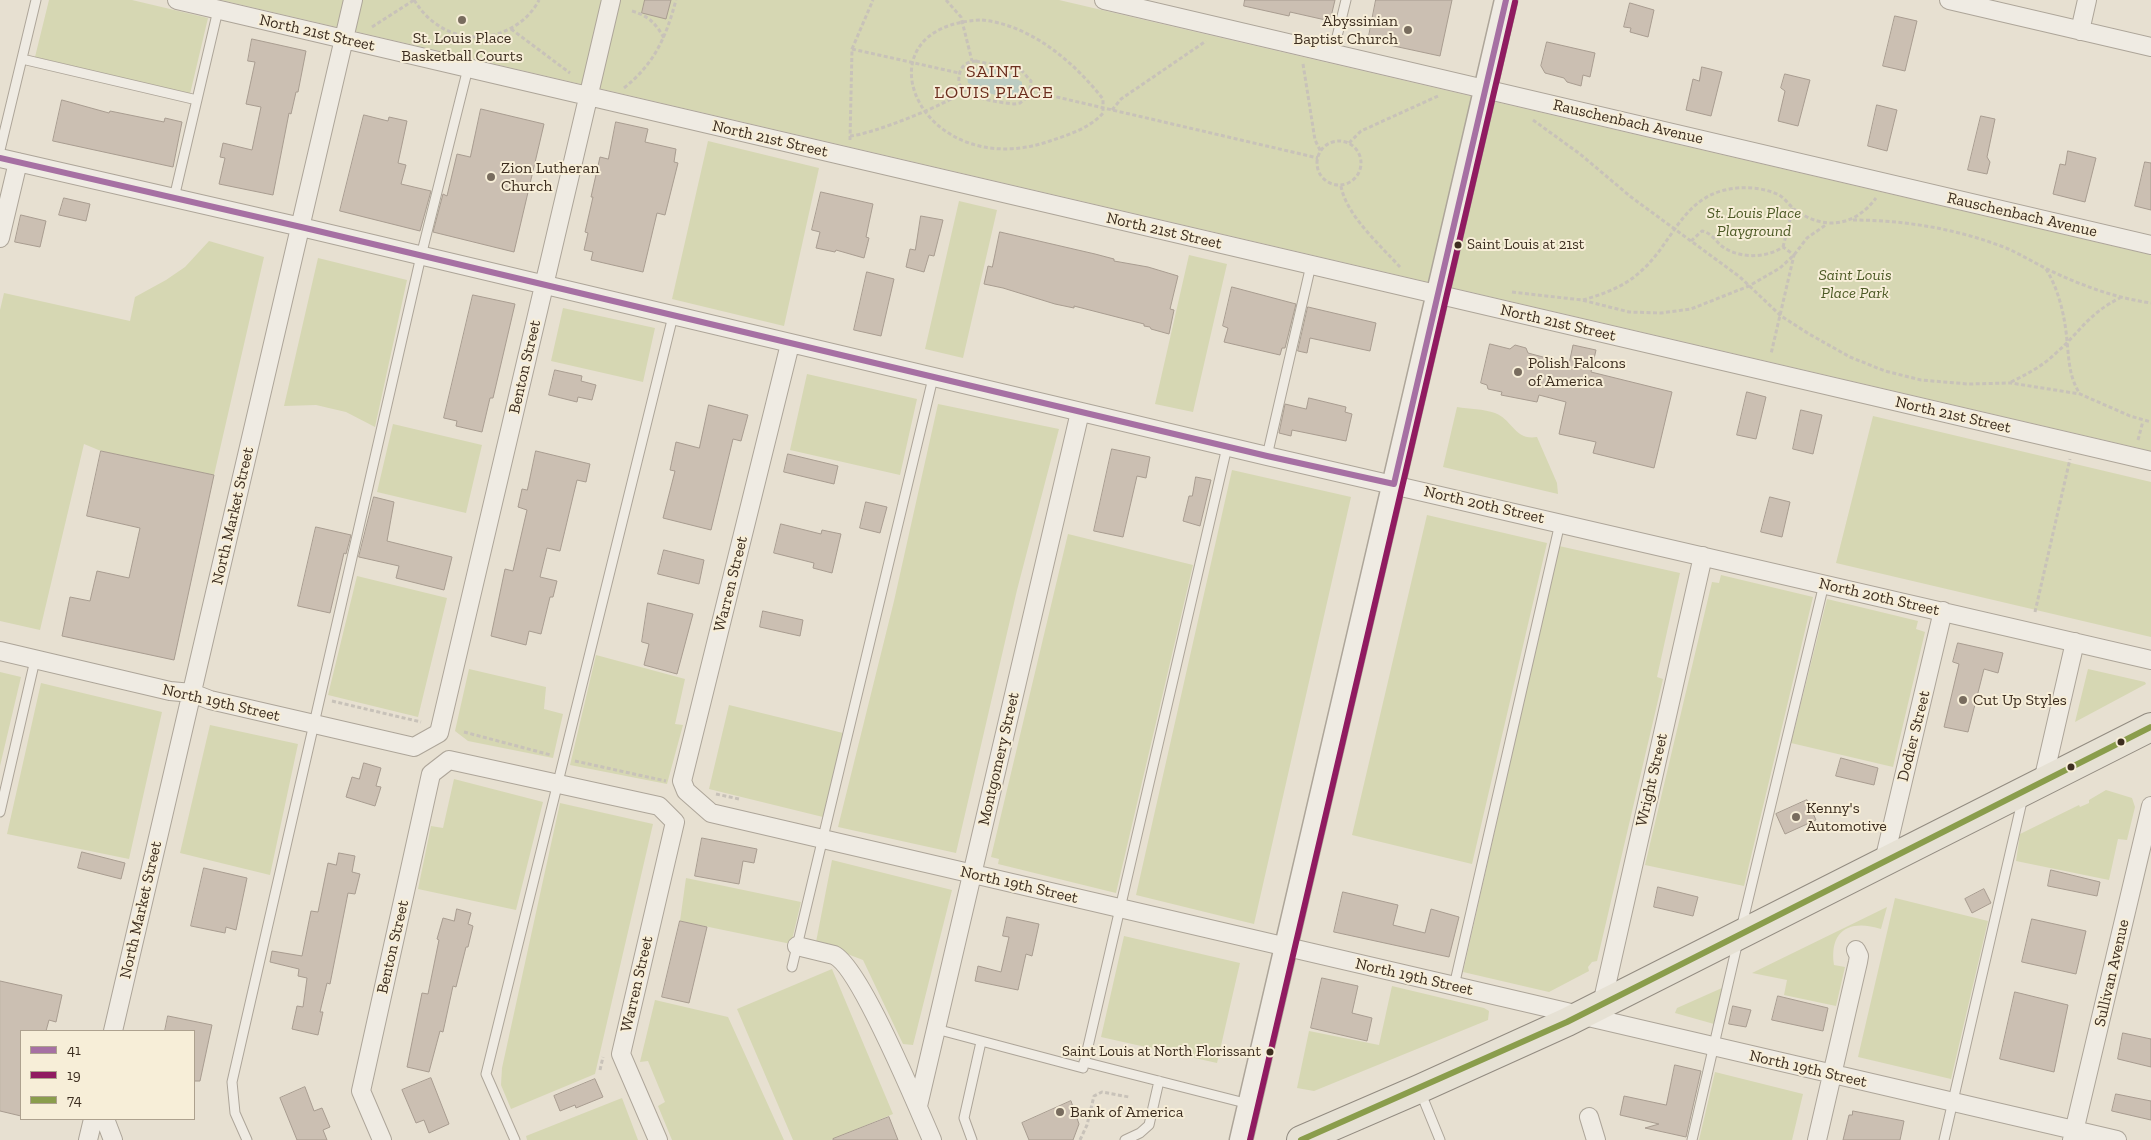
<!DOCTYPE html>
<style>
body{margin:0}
#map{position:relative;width:2151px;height:1140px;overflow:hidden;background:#e7e0d1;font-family:"Zilla Slab",serif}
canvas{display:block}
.legend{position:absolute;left:20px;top:1030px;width:175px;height:90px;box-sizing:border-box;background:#f7eed8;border:1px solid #ada18e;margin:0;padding:6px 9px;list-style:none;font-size:15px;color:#3d2e20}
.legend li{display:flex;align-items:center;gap:10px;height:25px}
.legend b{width:25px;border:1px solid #ada18e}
</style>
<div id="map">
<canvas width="2151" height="1140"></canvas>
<ul class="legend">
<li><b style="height:6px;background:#a670a3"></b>41</li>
<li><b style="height:6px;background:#901b61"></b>19</li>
<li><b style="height:6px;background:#8a9d4c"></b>74</li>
</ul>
</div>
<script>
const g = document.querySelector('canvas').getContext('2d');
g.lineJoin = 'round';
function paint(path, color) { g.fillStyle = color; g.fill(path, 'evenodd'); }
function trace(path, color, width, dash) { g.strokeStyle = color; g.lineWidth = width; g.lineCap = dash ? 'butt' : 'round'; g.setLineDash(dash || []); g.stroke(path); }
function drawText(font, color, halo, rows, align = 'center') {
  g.font = font + ' "Zilla Slab",serif'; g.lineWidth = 4; g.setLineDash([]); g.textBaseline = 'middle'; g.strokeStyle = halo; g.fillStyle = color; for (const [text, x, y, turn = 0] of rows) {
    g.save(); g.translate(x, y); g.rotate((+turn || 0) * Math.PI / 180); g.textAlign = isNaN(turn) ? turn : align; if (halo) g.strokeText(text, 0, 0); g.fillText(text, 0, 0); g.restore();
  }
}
const green = new Path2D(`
 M49 0H132L208 18 190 94 35 57Z
 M221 0H1059L2151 255V451Z
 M708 141 819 168 784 326 672 299Z
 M959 201 997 210 963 358 925 349Z
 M209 241 264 257 214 475 101 451 84 444 40 630 0 621V310L4 293 130 321 135 297 166 280 185 267Z
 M1189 255 1227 264 1193 412 1155 404Z
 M318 258 407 280 375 427 346 412 316 405 284 406Z
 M563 308 655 328 643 382 551 361Z
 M807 374 917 399 900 475 790 450Z
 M938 404 1059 429 1017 590 956 853 838 827 894 601Z
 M1457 407C1469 409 1484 409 1495 413 1512 419 1515 441 1537 437L1557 483 1558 494 1443 467Z
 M1873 416 2151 482V637L1836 563Z
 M393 424 482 445 466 513 377 492Z
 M1232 470 1351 497 1254 924 1136 895Z
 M1427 515 1547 543 1472 864 1352 835Z
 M1068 534 1193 565 1116 893 998 864 999 859 991 857Z
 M1559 546 1680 573 1657 677 1663 679 1597 961 1592 962 1588 967 1589 971 1549 992 1463 972Z
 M1721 575 1813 597 1744 886 1645 865 1712 582 1719 583Z
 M357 576 447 598 418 717 328 695Z
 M1827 599 1918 621 1916 629 1925 632 1893 767 1791 743Z
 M596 655 685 679 675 724 683 725 667 784 570 765Z
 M469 669 546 687 544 709 563 714 553 758 468 741 455 731Z
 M2088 669 2145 682 2146 684 2075 722Z
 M0 672 21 677 0 766Z
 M41 683 162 712 129 859 7 834Z
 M729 705 843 733 823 817 709 789Z
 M210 725 298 744 270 875 180 853Z
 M454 779 543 802 516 910 418 889 431 826 443 828Z
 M2106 790 2132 798 2135 807 2127 840 2118 839 2109 880 2016 861 2020 834 2079 805 2080 807 2089 803V800Z
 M560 803 653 824 595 1074 511 1109 501 1085 502 1068Z
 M832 860 952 890 913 1045 903 1044 863 960 816 942Z
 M686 878 801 902 791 944 680 921Z
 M1895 898 1988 921 1951 1079 1858 1057Z
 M1887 907 1881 929C1850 919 1829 930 1834 965L1845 967 1836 1006 1784 995 1787 980 1752 973Z
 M1124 936 1240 963 1217 1063 1101 1037Z
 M832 969 893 1114 831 1140H793L737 1009Z
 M1392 986 1484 1008 1489 1011 1488 1020 1314 1091 1297 1088 1309 1031 1379 1045Z
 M1722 988 1714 1024 1675 1013 1677 1008Z
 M655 1000 728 1017 784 1140H672L658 1106 665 1102 648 1061 640 1062Z
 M1715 1072 1803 1094 1792 1140H1699Z
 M622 1098 638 1140H527L526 1136Z`);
const water = new Path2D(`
 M980 66 1016 75 1015 78 1022 82V91L1017 95H1011L1010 98 974 90 975 86 968 83 967 76 970 71 979 69Z`);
const building = new Path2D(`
 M645 0H671L666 19 642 13Z
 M1245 0H1335L1330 21 1290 12 1289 16 1244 6Z
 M1376 0H1452L1440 56 1389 45 1390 41 1369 36Z
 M1630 3 1654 10 1648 37 1630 32 1631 28 1624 27Z
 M1895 16 1917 21 1905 71 1883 66Z
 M252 39 306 51 298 92H296L291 114 289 113 273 195 219 184 225 158 220 157 223 143 252 150 261 107 246 104 255 62 248 61Z
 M1547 42 1595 53 1590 77 1583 75 1581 86 1567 82 1564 78 1545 73 1541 66Z
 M1702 67 1722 72 1711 116 1686 110 1693 79 1699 81Z
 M1785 74 1810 80 1798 126 1778 121 1785 91 1781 88Z
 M62 100 109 113 110 111 164 122 165 118 182 122 173 167 53 141Z
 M1877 105 1897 110 1887 151 1868 146Z
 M481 109 544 124 514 252 433 232 443 194 447 196 457 154 470 157Z
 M364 115 388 121 389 117 407 121 398 163 406 165 401 184 431 191 420 231 340 211Z
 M1981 116 1995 119 1987 157 1990 162 1987 174 1968 170Z
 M616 122 648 129 645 142 676 149 674 162 678 163 665 215 657 213 643 272 591 260 593 252 584 250 588 233 585 232 593 197H591L600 157 608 159Z
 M2068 151 2096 158 2085 202 2053 194 2060 164 2065 165Z
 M2145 162 2151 163V210L2135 206Z
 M821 192 873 204 866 237 869 238 864 258 836 250 835 252 816 248 820 232 812 230Z
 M64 198 90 204 86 221 59 215Z
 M21 215 46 221 40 247 15 242Z
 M921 216 943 220 934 256 929 255 924 272 906 267 910 249 915 250Z
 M1000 232 1095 254 1114 259V261L1148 267 1178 276 1170 309 1174 310 1169 334 1151 329 1150 327 1144 326V324L1074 306V308L1055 304 1003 288 984 284 988 266 992 267Z
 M867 272 894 279 881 336 854 330Z
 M1232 287 1296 304 1285 348H1282L1280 355 1224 342 1228 328 1223 326Z
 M473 295 515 304 493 398H490L482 432 456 426 457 421 444 418Z
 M1308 307 1376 323 1370 351 1310 338 1307 353 1298 351Z
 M1490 344 1510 349 1515 345 1526 348 1528 353 1569 364 1573 345 1596 350 1591 372 1672 392 1654 468 1593 453 1596 442 1559 434 1566 402 1539 395 1537 402 1501 395 1502 392 1488 389 1487 385 1481 383Z
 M555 370 582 376 581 381 596 385 592 400 578 397 577 402 549 395Z
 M1747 392 1766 397 1756 439 1737 435Z
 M1309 398 1346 407 1345 412 1352 414 1346 441 1292 430 1291 436 1279 433 1285 404 1306 409Z
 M709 405 748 415 741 441 733 439 711 530 663 518 675 471 670 470 676 442 699 448Z
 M1801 410 1822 415 1813 454 1793 449Z
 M1112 449 1150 457 1146 478 1137 476 1123 537 1094 531Z
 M101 451 214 475 174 660 62 636 70 597 90 601 97 571 129 578 140 528 87 516Z
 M536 451 590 464 586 482 577 480 560 551 547 548 540 577 557 581 553 597H550L541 634 529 631 526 645 491 636 505 569 513 571 527 510 518 507 522 489 527 490Z
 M788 454 838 466 834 484 784 472Z
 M1196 477 1211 480 1200 526 1183 521 1189 496H1192Z
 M374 497 394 502 387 541 452 557 444 590 396 578 399 566 359 557Z
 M1770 497 1790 502 1782 537 1761 532Z
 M866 502 887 507 880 533 860 528Z
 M781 524 821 534 822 530 841 534 832 573 813 568 814 563 774 553Z
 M316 527 351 535 346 554 344 553 330 613 298 606Z
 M664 550 704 560 699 584 658 574Z
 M648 603 693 614 677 674 644 665 649 644 642 642Z
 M763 611 803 620 800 636 760 627Z
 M1958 643 2003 653 1998 673 1984 669 1968 732 1944 727 1959 664 1953 662Z
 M1841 758 1878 768 1874 785 1836 776Z
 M364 763 381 768 376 786 381 787 375 806 346 797 352 777 359 779Z
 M1807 800 1816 820 1785 834 1776 814Z
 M702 838 757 849 754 863 743 861 739 884 695 876Z
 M82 852 125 863 121 879 78 868Z
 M339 853 355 856 352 872 360 874 355 894 348 893 330 984 327 983 320 1012H323L318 1035 292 1029 297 1006 303 1007 307 978 298 976 299 969 270 962 272 951 302 956 311 911 318 912 328 863 336 865Z
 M204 868 247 878 236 930 226 927 225 933 191 926Z
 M2051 870 2100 882 2097 896 2048 886Z
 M1658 887 1698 897 1693 916 1654 907Z
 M1984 889 1991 903 1972 913 1965 899Z
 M1343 892 1398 905 1393 925 1425 933 1431 909 1459 917 1449 957 1334 932Z
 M457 909 471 913 468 924 473 926 468 947H466L456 987 453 986 443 1032 440 1031 429 1072 407 1067 422 993 428 994 439 940 437 939 443 918 454 921Z
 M1007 917 1039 924 1032 956 1026 954 1018 990 975 981 978 966 1001 972 1009 937 1003 936Z
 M2032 919 2086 931 2076 974 2022 962Z
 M680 921 707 927 689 1003 662 997Z
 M1322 978 1358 986 1352 1013 1372 1018 1367 1041 1311 1028Z
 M0 981 62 995 56 1022 49 1020 46 1031H21V1116L0 1111Z
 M2015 992 2068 1005 2054 1072 2000 1059Z
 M1778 996 1828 1008 1823 1031 1772 1020Z
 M1733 1006 1751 1010 1746 1027 1729 1024Z
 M168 1016 212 1025 200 1081H194V1031H165Z
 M2123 1033 2151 1039V1067L2118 1059Z
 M1675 1065 1701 1071 1686 1137 1645 1128 1659 1124 1620 1115 1624 1096 1666 1105Z
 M431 1078 449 1124 429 1133 424 1120 416 1123 402 1090Z
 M595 1079 603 1097 576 1108 575 1105 560 1111 554 1096Z
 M305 1087 314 1111 322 1108 330 1127 323 1130 327 1140H297L280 1098Z
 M2116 1094 2151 1101V1120L2112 1111Z
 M1071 1101 1079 1124 1073 1140H1029L1022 1123Z
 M1853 1111 1904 1121 1900 1140H1843L1849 1115H1852Z
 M889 1117 898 1140H833V1139Z`);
const path = new Path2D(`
 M414 0C420 9 426 17 435 23 468 49 520 37 539 0
 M946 0 961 17 972 61
 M632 11C649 16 656 24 664 38
 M982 20C1031 25 1074 62 1103 99V113C1090 128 1068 135 1050 141 919 186 851 25 982 20Z
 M372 27 414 0
 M511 29 570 73
 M852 49 959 73
 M976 61 1022 71 1031 81 1029 96 1020 103 1014 104C998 102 966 99 959 83 958 70 963 62 976 61Z
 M1303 64 1315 140 1321 152
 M624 88C655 63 666 37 676 0
 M1031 91 1318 158
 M1112 110 1121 99 1206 41
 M1533 120 1580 154 1631 197 1740 277 1781 316 1809 334 1850 357 1885 371 1921 380 1968 384 2011 383 2080 394 2130 416 2151 422
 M850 136C873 134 945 105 965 91
 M850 140 852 49 873 0
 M1317 163a22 22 0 1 1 44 0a22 22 0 1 1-44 0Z
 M1349 143 1361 131 1438 96
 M1341 186C1346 215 1380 245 1400 267
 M1853 220C1904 220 1958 229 2006 248 2020 254 2033 262 2047 269 2080 285 2115 298 2151 303
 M1691 241 1702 231C1712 233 1716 242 1723 247 1741 259 1766 258 1783 247L1794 255 1771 354
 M1783 247 1793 208
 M2046 269C2059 290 2065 317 2067 341 2069 360 2069 377 2080 394
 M1512 292 1582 300 1629 312 1661 313 1691 309 1749 286 1780 268 1794 255 1807 238 1827 224
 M1583 300C1603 294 1624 287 1640 272 1671 246 1681 200 1725 190 1742 186 1761 187 1777 194 1784 197 1788 204 1794 209 1824 231 1854 227 1876 198
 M2011 382C2027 374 2043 366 2056 353 2080 332 2089 313 2120 298
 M2138 440 2143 421
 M2035 612 2070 459
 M332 701 421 722
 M464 732 551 755
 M575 761 666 781
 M716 794 739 799
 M600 1070 603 1057
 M1080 1140 1087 1125 1094 1096 1102 1092 1129 1097`);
const service = new Path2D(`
 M1333 53 1346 0
 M22 59 197 100
 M0 150 36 0
 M174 198 218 10
 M1267 456 1311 265
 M0 812 35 660
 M1741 929 1824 584
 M792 967 933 378
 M1454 986 1560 523
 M936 1029 1083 1068 1227 447
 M1084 1062 1249 1104
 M1420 1091 1440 1140
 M247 1140 235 1113 232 1082 421 256 468 68
 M515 1140 486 1074 673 316
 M972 1140 964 1118 981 1042
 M1125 1140 1140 1133 1149 1125 1159 1081
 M1692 1140 1738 941
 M1944 1140 2023 797`);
const minor = new Path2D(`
 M177 0 2151 461
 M1104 0 2151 245
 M1949 0 2151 47
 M2080 31 2087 0
 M0 158 301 227 1267 456 2151 660
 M0 238 18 162
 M790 344 682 781 686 791 711 813 2117 1140
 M0 651 170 691 192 693 210 700 414 747 439 733 611 0
 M2043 781 2075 642
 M1884 861 1943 611
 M797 946 834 955C860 967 918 1108 932 1140
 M1602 1004 1703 556
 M113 1031 353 0
 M918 1106 1080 412
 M1589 1117 1596 1140
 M105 1119 113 1140
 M88 1140 93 1119
 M382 1140 361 1091 431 774 449 760 659 806 675 822 621 1054 658 1140
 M1817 1140 1858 962 1859 956 1856 950
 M2072 1140 2151 806`);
const tertiary = new Path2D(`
 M1241 1140 1506 0`);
const primary = new Path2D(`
 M1301 1140 1419 1089 1567 1022 2151 727`);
const bus1 = new Path2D(`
 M0 158 301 227 1267 456 1394 484 1506 0`);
const bus2 = new Path2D(`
 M1250 1140 1515 2`);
const bus3 = new Path2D(`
 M1301 1140 1567 1022 2151 727`);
const markers = [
 [462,20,5,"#786c5e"],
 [1408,30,5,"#786c5e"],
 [491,177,5,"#786c5e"],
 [1458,245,4.5,"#3d2e20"],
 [1518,372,5,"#786c5e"],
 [1963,700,5,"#786c5e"],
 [2121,742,4.5,"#3d2e20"],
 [2071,767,4.5,"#3d2e20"],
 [1796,817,5,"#786c5e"],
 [1270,1052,4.5,"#3d2e20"],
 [1060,1112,5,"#786c5e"]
];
const busNames = [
 ["Saint Louis at 21st",1467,245],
 ["Saint Louis at North Florissant",1261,1052,"right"]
];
const poiNames = [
 ["Abyssinian",1398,21,"right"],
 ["Baptist Church",1398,39,"right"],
 ["St. Louis Place",462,38,"center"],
 ["Basketball Courts",462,56,"center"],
 ["Zion Lutheran",501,168],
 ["Church",501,186],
 ["Polish Falcons",1528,363],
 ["of America",1528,381],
 ["Cut Up Styles",1973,700],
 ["Kenny's",1806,808],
 ["Automotive",1806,826],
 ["Bank of America",1070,1112]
];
const streetNames = [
 ["North 21st Street",317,33,13],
 ["Rauschenbach Avenue",1628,122,13],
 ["North 21st Street",770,139,13],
 ["Rauschenbach Avenue",2022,215,13],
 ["North 21st Street",1164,231,13],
 ["North 21st Street",1558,323,13],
 ["Benton Street",525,367,-77],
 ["North 21st Street",1953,415,13],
 ["North 20th Street",1484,505,13],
 ["North Market Street",233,516,-77],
 ["Warren Street",731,584,-76],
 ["North 20th Street",1879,597,13],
 ["North 19th Street",221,703,13],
 ["Dodier Street",1914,736,-76],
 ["Montgomery Street",999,759,-77],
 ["Wright Street",1652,780,-77],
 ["North 19th Street",1019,885,13],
 ["North Market Street",141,910,-77],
 ["Benton Street",393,947,-77],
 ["Sullivan Avenue",2112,973,-77],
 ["North 19th Street",1414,977,13],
 ["Warren Street",637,984,-77],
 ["North 19th Street",1808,1069,13]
];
const parkNames = [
 ["St. Louis Place",1754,213],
 ["Playground",1754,231],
 ["Saint Louis",1855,275],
 ["Place Park",1855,293]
];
const neighbourhoodNames = [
 ["SAINT",994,72],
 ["LOUIS PLACE",994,93]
];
paint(green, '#d6d7b3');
paint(water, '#bcccc2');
paint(building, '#cbbfb2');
trace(building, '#a89c90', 1);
trace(service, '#ada599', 11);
trace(minor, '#ada599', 20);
trace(tertiary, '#ada599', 25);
trace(primary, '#928b80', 30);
trace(path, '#c8c2b9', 3, [4, 2.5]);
trace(service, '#efebe3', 9);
trace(minor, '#efebe3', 18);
trace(tertiary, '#efebe3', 22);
trace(primary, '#e6e1d4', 28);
trace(bus1, '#a670a3', 6);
trace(bus2, '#901b61', 6);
trace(bus3, '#8a9d4c', 6);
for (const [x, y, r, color] of markers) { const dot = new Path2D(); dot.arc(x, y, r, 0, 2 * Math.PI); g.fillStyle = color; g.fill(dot); trace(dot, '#f7eed8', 2); }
drawText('15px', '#3d2e20', '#f7eed8', busNames, 'left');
drawText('16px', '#3d2e20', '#f7eed8', poiNames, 'left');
drawText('16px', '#3d2e20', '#f7eed8', streetNames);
drawText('italic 16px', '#4d5a26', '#f7eed8', parkNames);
g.letterSpacing = '1px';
drawText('18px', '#6b2e1e', '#f7eed8', neighbourhoodNames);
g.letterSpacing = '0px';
</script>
